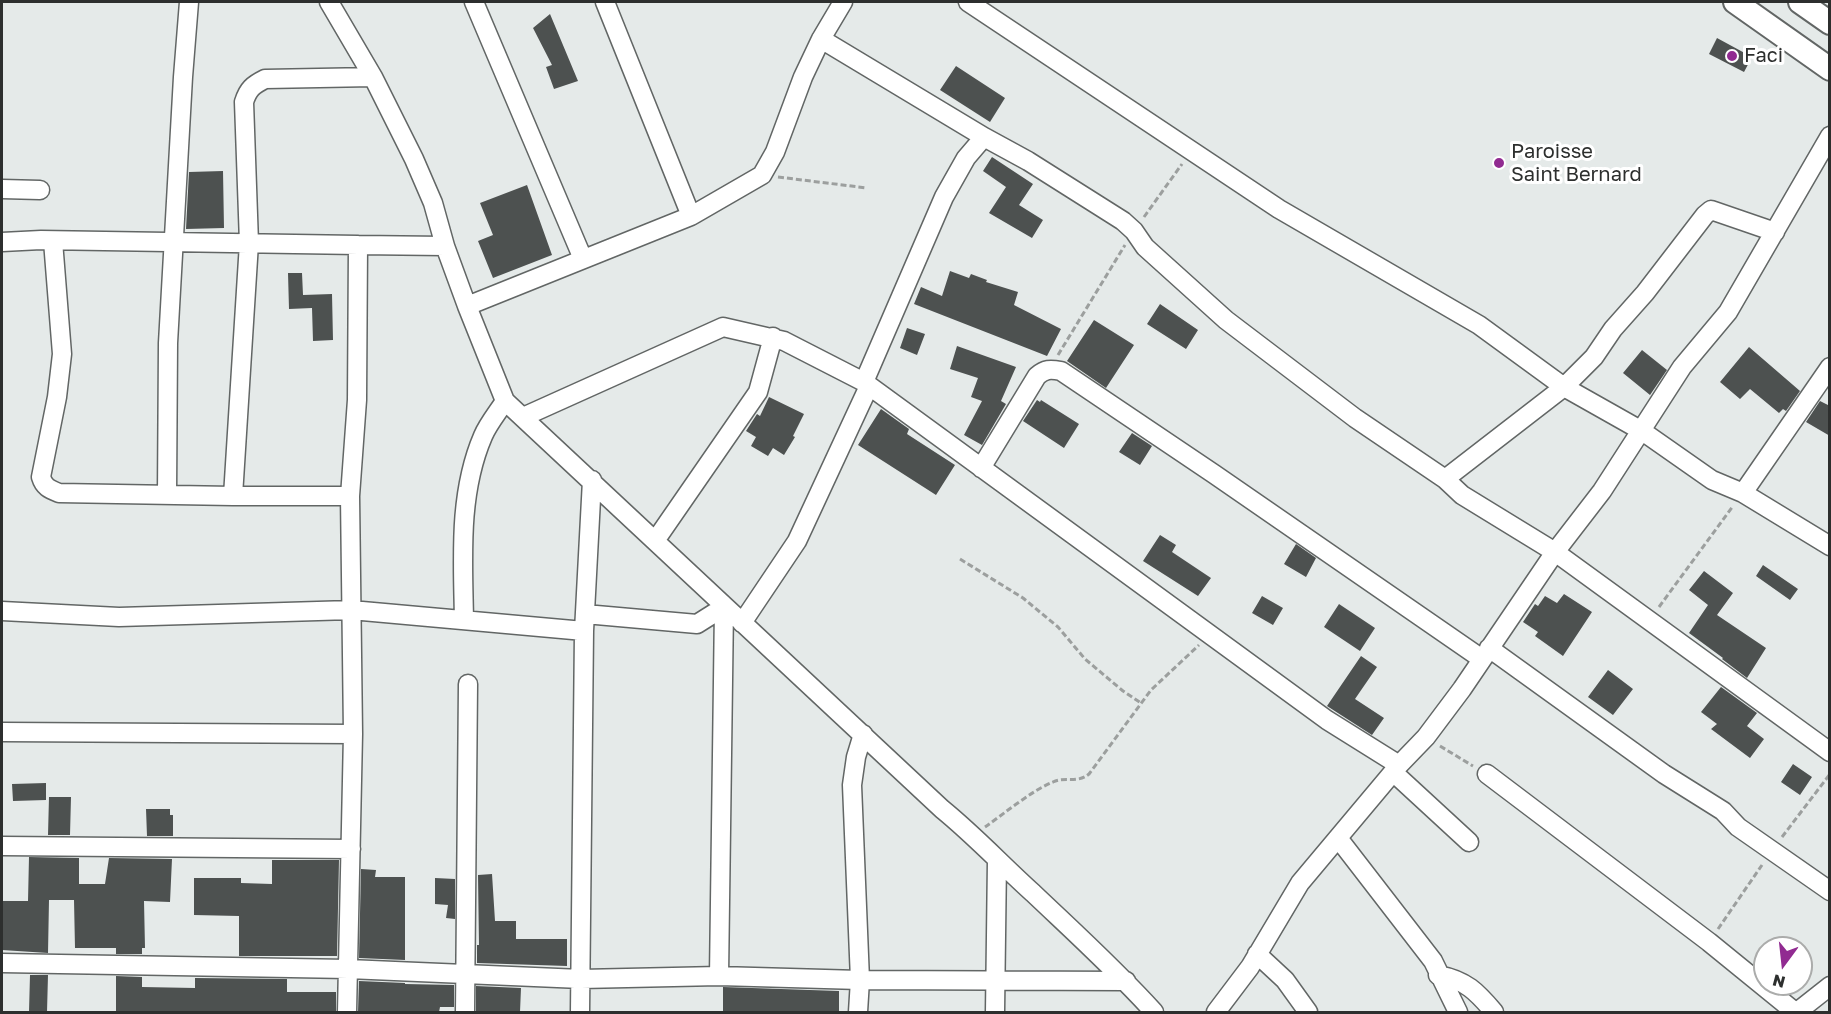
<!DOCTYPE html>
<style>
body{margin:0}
#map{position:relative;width:1831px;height:1014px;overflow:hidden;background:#e5eae9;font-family:"Golos Text",sans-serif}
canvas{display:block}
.frame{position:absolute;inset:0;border:3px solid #2d2f2e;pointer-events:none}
.north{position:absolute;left:1753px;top:936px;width:60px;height:60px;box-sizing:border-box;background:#fff;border:2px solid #abacab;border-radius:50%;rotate:195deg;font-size:16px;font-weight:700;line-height:24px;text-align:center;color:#2d2f2e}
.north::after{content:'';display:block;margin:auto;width:21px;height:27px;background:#912b91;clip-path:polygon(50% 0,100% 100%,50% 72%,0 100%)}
</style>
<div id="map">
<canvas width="1831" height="1014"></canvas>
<div class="frame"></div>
<div class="north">N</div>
</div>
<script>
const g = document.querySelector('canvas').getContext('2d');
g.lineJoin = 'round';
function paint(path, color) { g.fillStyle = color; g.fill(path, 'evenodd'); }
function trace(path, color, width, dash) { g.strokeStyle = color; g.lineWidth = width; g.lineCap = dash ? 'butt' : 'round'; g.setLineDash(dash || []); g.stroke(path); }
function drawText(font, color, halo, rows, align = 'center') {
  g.font = font + ' "Golos Text",sans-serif'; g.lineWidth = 6; g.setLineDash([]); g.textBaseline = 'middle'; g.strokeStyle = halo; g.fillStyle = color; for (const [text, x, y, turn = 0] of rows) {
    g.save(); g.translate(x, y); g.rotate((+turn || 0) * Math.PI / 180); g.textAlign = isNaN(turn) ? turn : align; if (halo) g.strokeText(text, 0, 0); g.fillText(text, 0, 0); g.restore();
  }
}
const building = new Path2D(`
 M550 14 578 81 554 89 546 67 552 65 533 28Z
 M1717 38 1752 57 1744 72 1709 54Z
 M956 66 1005 98 990 122 940 90Z
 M992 157 1033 184 1019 205 1043 220 1032 238 989 213 1006 187 983 171Z
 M223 171 224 228 186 229 189 172Z
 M527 185 552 255 493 278 478 241 493 235 480 203Z
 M950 271 969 278 971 274 987 280 986 282 1018 292 1014 305 1061 329 1047 356 914 304 921 287 942 296Z
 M288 273H302L303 295 332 294 333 340 313 341 312 308 289 309Z
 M1160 304 1198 330 1186 349 1147 324Z
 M1094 320 1134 345 1106 388 1067 361Z
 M907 328 925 334 917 355 900 348Z
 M957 346 1016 367 1001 401 1006 404 982 445 964 435 982 401 971 397 978 378 950 369Z
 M1749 347 1800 391 1786 411 1783 409 1779 413 1750 389 1740 399 1720 382Z
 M1642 350 1667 370 1650 395 1623 373Z
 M769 397 804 414 793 436 795 437 784 455 773 448 768 456 751 446 756 437 746 431 757 414 760 416Z
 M1037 400 1040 402 1041 400 1079 424 1064 448 1023 421Z
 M1820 401 1830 406V436L1806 422Z
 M881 409 909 429 907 434 955 465 936 495 858 445Z
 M1132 433 1152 446 1140 465 1119 452Z
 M1160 535 1176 545 1172 552 1211 578 1198 596 1143 561Z
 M1296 544 1316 558 1306 577 1284 564Z
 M1763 565 1798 589 1790 600 1756 576Z
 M1704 571 1733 593 1717 615 1766 648 1747 678 1722 659 1723 658 1689 633 1708 605 1689 590Z
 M1564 594 1592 612 1563 656 1535 636 1538 632 1523 622 1535 604 1538 606 1545 596 1557 603Z
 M1262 596 1283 608 1273 625 1252 613Z
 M1339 604 1375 628 1360 651 1324 627Z
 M1361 656 1377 667 1355 699 1384 718 1372 735 1327 706Z
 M1608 670 1633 689 1613 715 1588 697Z
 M1721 687 1757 713 1747 726 1764 739 1750 758 1711 729 1717 724 1701 712Z
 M1793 764 1812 777 1800 795 1781 782Z
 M46 783V800L13 801 12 784Z
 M49 797H71L70 835H48Z
 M146 809H170V815H173V836H147Z
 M29 857 79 858V884H105L109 858 172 859 170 902 144 901 145 948H142V954H116V948H75L74 900H49L48 953 2 950V901H28Z
 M272 860H339L337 956H239V916L194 915V878H241V883L272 884Z
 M361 869 376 870 375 877H405V960L359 958Z
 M492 874 495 921H516V939H567V966L477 963V945H479L478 875Z
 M435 878 455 879V919L446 918 448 905 435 904Z
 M30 975H48L47 1012H29Z
 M116 976 142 977V987L195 988V978L287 979V992H336V1012H116Z
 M359 981 405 983V984L454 985V1007H440L439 1012H358Z
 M476 986 521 988 520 1012H476Z
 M723 987 839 991V1012H723Z`);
const path = new Path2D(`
 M778 177 867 188
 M1144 217 1182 164
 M1058 355 1125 245
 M960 559 1023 598 1058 627 1085 659 1123 691 1141 703
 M1659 607 1733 506
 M1440 746 1473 766
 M985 827C1005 813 1031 791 1053 782 1065 776 1077 784 1089 774L1151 690 1199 645
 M1782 837 1830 774
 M1718 929 1762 865`);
const minor = new Path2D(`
 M329 2 373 77 414 159 433 203 445 246 467 306 505 401 942 809C974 835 1002 865 1033 893 1074 932 1116 970 1154 1012
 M474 2 583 259
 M605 2 691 216
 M968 2 1279 209 1479 325 1564 387 1642 431 1712 480 1743 493 1830 546
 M821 39 984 137
 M2 189 40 190
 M53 241 62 354 57 397 41 477C44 487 49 489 59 493L233 496H350
 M2 242 41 240 358 245
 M467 306 691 216 762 175 775 152 803 77 821 39 843 2
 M523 417 723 327 784 341 864 382
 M981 468 1037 376C1045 369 1050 369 1061 371L1214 474 1482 659
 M1445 479 1564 387 1594 357 1613 329 1645 293 1705 215 1711 210 1775 232
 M1743 493 1830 367
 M167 495 168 343 183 77 189 2
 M233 496 249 243 244 102C248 89 253 85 265 79L373 77
 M655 541 758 392 773 337
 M2 611 119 617 351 610 584 631
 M585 614 697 624 724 607
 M464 620C463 559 458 494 483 436 488 424 498 412 505 401
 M742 623 797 541 869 386
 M1489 648 1664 774 1723 811 1738 827 1830 891
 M2 732 353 734
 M1399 765 1327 720 864 382 944 197 966 158 984 137 1028 161 1123 221 1134 231 1145 247 1226 320 1355 418 1445 479 1462 495 1555 552 1830 752
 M1393 772 1469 842
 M1487 774 1709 942 1795 1012
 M1338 838 1433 961 1458 1012
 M2 846 351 849
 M1257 954 1285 980 1308 1012
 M2 963 348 969 581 979 719 976 860 980 1126 981
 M1438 975C1466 980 1477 992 1494 1012
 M719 976 724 607
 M347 1012 353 734 350 496 357 400 358 245 445 246
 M465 1012 468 684
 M580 1012 584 631 592 480
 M858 1012 860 980 852 785 856 757 863 734
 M995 1012 997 860
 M1216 1012 1250 967 1300 883 1399 765 1426 737 1462 689 1555 552 1602 491 1682 367 1728 312 1830 136
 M1797 1012 1830 986`);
const major = new Path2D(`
 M1735 2 1830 69
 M1800 2 1830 23`);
const markers = [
 [1732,56,6,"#912b91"],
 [1499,163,6,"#912b91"]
];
const poiNames = [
 ["Faci",1744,56],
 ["Paroisse",1511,152],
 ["Saint Bernard",1511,175]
];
paint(building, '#4d5150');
trace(minor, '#626665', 21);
trace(major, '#626665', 26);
trace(path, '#9c9f9e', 3, [6, 3]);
trace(minor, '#fff', 18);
trace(major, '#fff', 22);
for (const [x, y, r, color] of markers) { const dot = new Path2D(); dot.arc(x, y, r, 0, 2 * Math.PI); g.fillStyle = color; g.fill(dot); trace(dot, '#fff', 2); }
drawText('20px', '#2d2f2e', '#fff', poiNames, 'left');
</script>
